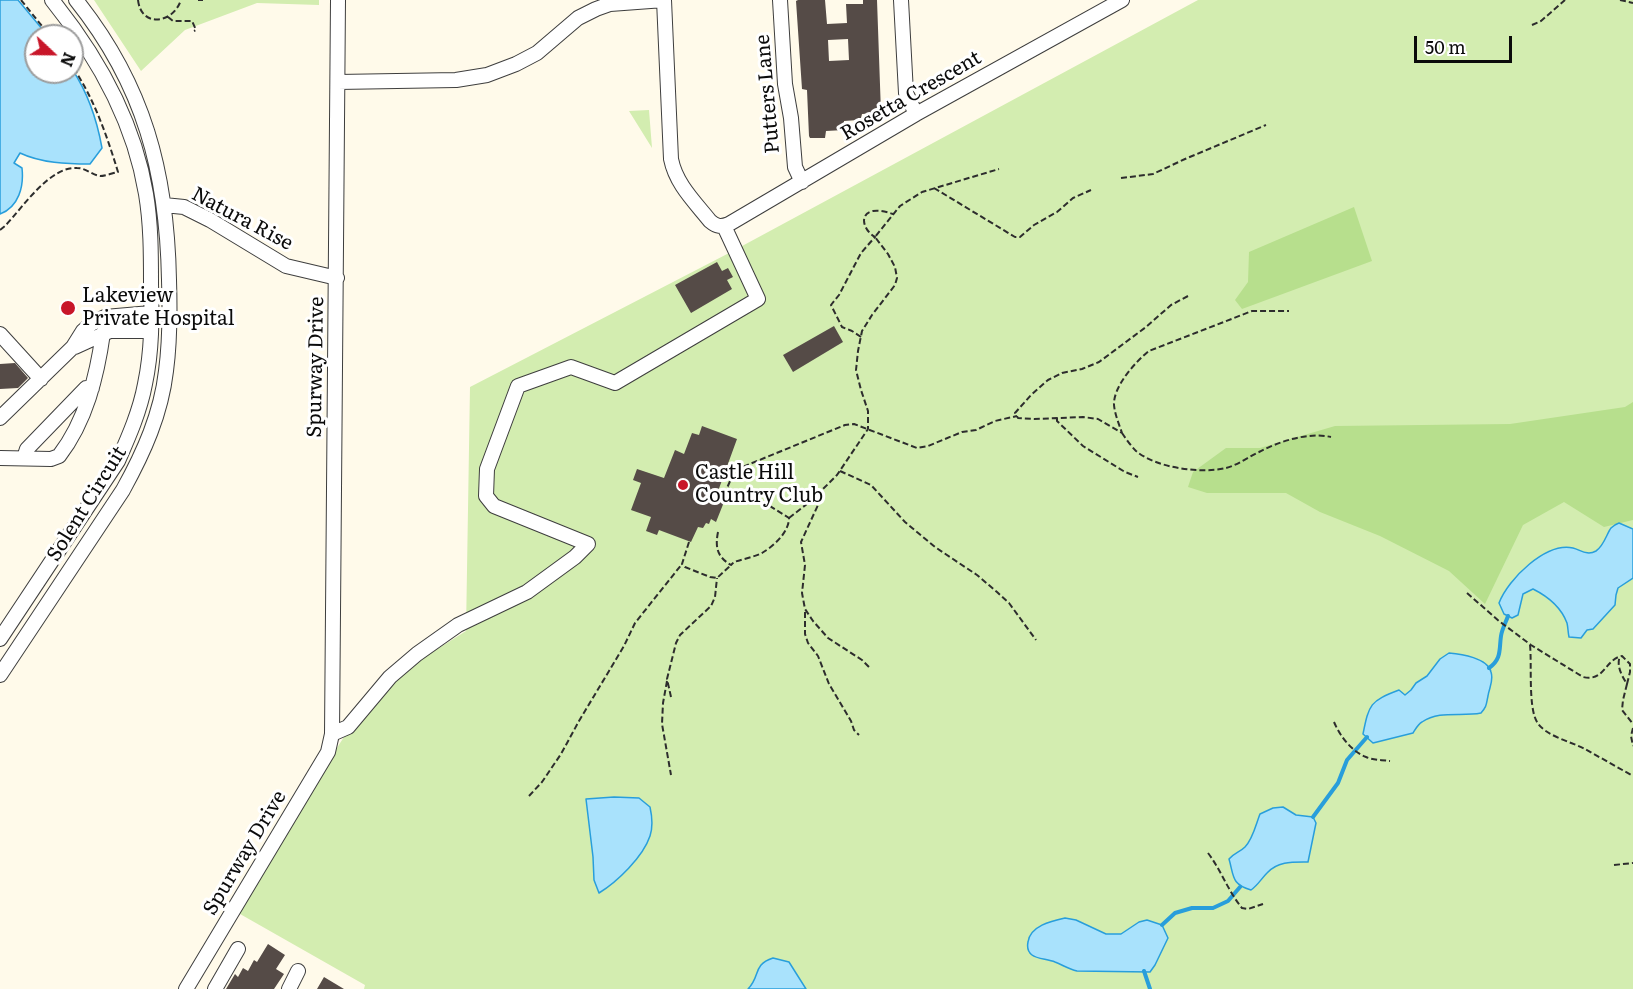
<!DOCTYPE html>
<style>
body{margin:0}
#map{position:relative;width:1633px;height:989px;overflow:hidden;background:#fffaea;font-family:Literata,serif}
canvas{display:block}
.north{position:absolute;left:24px;top:24px;width:60px;height:60px;box-sizing:border-box;background:#fff;border:2px solid #9d9d9d;border-radius:50%;rotate:112deg;font-size:16px;font-weight:700;line-height:24px;text-align:center;color:#0b0b0b}
.north::after{content:'';display:block;margin:auto;width:21px;height:27px;background:#c81629;clip-path:polygon(50% 0,100% 100%,50% 72%,0 100%)}
.scale{position:absolute;left:1414px;top:36px;width:98px;height:27px;box-sizing:border-box;border:3px solid #0b0b0b;border-top:0;padding-left:8px;font-size:18px;line-height:21px;white-space:nowrap;color:#0b0b0b;-webkit-text-stroke:4px #fff;paint-order:stroke}
</style>
<div id="map">
<canvas width="1633" height="989"></canvas>
<div class="north">N</div>
<div class="scale">50 m</div>
</div>
<script>
const g = document.querySelector('canvas').getContext('2d');
g.lineJoin = 'round';
function paint(path, color) { g.fillStyle = color; g.fill(path, 'evenodd'); }
function trace(path, color, width, dash) { g.strokeStyle = color; g.lineWidth = width; g.lineCap = dash ? 'butt' : 'round'; g.setLineDash(dash || []); g.stroke(path); }
function drawText(font, color, halo, rows, align = 'center') {
  g.font = font + ' Literata,serif'; g.lineWidth = 6; g.setLineDash([]); g.textBaseline = 'middle'; g.strokeStyle = halo; g.fillStyle = color; for (const [text, x, y, turn = 0] of rows) {
    g.save(); g.translate(x, y); g.rotate((+turn || 0) * Math.PI / 180); g.textAlign = isNaN(turn) ? turn : align; if (halo) g.strokeText(text, 0, 0); g.fillText(text, 0, 0); g.restore();
  }
}
const green = new Path2D(`
 M94 0H319V5L257 3 185 30 141 71Z
 M1198 0H1633V989H364L365 985 233 910 351 726 393 677 466 631 470 387 731 252Z
 M649 110 652 148 629 111Z`);
const forest = new Path2D(`
 M1354 207 1372 261 1242 309 1235 300 1248 282 1249 252Z
 M1633 402V520L1604 527 1564 502 1523 525 1485 604 1449 571 1380 536 1320 512 1286 493H1207L1188 487 1193 472 1226 448H1260L1335 426 1510 424 1625 407Z`);
const water = new Path2D(`
 M0 0H18L48 36H36V72H72V69C88 93 97 120 102 148L90 164C67 164 41 163 20 153L14 163 22 168C24 186 19 207 0 214Z
 M1619 523 1633 529V578L1618 588 1616 595 1615 605 1593 629 1587 630 1581 638 1569 637C1568 633 1568 627 1567 623 1561 607 1547 596 1533 589L1523 594 1518 615 1512 618 1504 614 1499 603C1508 579 1546 542 1573 548 1581 550 1587 556 1596 551 1604 546 1607 533 1611 528 1613 526 1616 524 1619 523Z
 M1449 653C1461 654 1488 658 1491 672 1494 681 1489 688 1488 696 1486 705 1487 706 1481 713 1461 717 1440 710 1422 722 1418 724 1415 730 1413 733L1373 743 1363 734C1369 704 1370 701 1399 690L1405 695 1411 690 1416 683 1427 676 1440 659Z
 M614 797 639 798 650 807C652 816 653 827 650 836 643 857 617 882 599 893L594 880 593 857 586 799Z
 M1283 807 1296 815 1313 817 1316 823 1308 862C1293 862 1278 861 1267 873 1261 879 1258 885 1251 890 1231 884 1234 876 1229 859 1234 853 1240 852 1245 847 1253 839 1256 824 1260 814L1273 808Z
 M1065 918 1076 920 1106 934H1121L1139 922 1147 920 1162 925 1168 938 1155 965 1150 972 1077 971C1068 969 1063 965 1055 962 1048 959 1037 959 1032 955 1028 952 1027 947 1028 942 1030 926 1051 921 1065 918Z
 M773 958 789 962 806 989H748C761 976 752 965 773 958Z`);
const stream = new Path2D(`
 M1489 668C1502 659 1499 649 1501 636 1502 629 1506 622 1508 616
 M1313 817 1338 783 1347 760 1367 737
 M1162 925 1175 913 1192 908H1213L1228 901 1240 887
 M1144 971 1150 989`);
const building = new Path2D(`
 M798 0H825L827 24 847 23 846 4H863V0H877L881 113 862 114 861 118H858V120L844 121V130L826 131 825 138H810L809 136 807 90 802 89 796 1ZM848 39 849 60 829 61 828 40Z
 M717 262 722 271 728 268 733 277 727 280 732 289 691 313 675 285Z
 M834 326 843 342 793 372 783 355Z
 M15 363 28 378 18 388 0 389V364Z
 M702 426 737 439 717 494 721 495 719 500 724 502 716 522 711 519 709 524 706 523 703 528 698 527 691 542 659 530 657 535 646 531 651 517 631 510 641 483 633 480 637 469 664 478 675 450 684 454 692 433 699 435Z
 M268 944 285 955 276 969 284 974 274 989H226L235 974 238 977 243 968 248 971 254 960 257 962Z
 M324 977 344 989H317Z`);
const path = new Path2D(`
 M21 0 50 36
 M138 0C141 28 173 24 181 0
 M198 0H203
 M1620 0 1633 3
 M168 17 173 21H192L196 30 194 31
 M1532 25 1541 21 1565 0
 M1121 178 1153 174 1185 159 1266 125
 M934 188 1015 237H1020L1034 225 1057 212 1073 198 1091 190
 M0 230 5 226C23 207 50 166 77 168 86 168 92 175 100 176 105 176 113 173 118 172 107 136 94 98 72 66
 M1188 296 1171 305 1146 327 1099 362 1082 369 1062 373 1048 380 1031 395 1015 413 1018 418 1034 419 1083 417 1098 419 1122 433C1119 424 1115 415 1114 405 1113 387 1135 362 1149 351L1252 311H1289
 M861 337 852 331 842 327 831 305 839 295 861 253 875 237C864 231 858 214 873 211 880 210 887 212 893 214
 M1057 418V421L1083 446 1125 472 1138 477
 M1122 433C1126 439 1131 446 1136 451 1156 468 1201 474 1226 468 1238 465 1248 457 1259 452 1280 441 1308 432 1331 437
 M840 471 871 485 905 522 935 547 977 575 997 592 1009 603 1036 640
 M814 498 818 505 801 542 805 565 802 593 805 609 813 621 828 638 862 660 870 668
 M789 518 812 500 837 475 868 429V411L861 390 856 370 858 351 862 331 872 315 895 285 897 278 895 267 888 254 875 237 900 206 922 192 999 169
 M718 532C715 547 717 557 731 565L734 562C743 559 754 557 762 553 774 546 789 532 789 518L765 503 727 488 735 470 845 425 854 424 917 448 928 446 962 432 976 430 995 421 1017 416
 M689 542 682 564 685 567 710 577 717 578 731 565
 M1467 593 1499 621 1531 645 1583 677C1605 682 1605 659 1622 656L1630 664V672L1627 684C1622 676 1616 666 1620 656
 M805 612V634L808 643 818 656 829 684 851 721 854 730 859 735
 M1530 645C1532 664 1528 707 1537 722 1545 736 1572 742 1585 749 1601 758 1617 767 1633 776
 M667 681 663 703 662 724 671 775
 M1627 684 1623 700 1622 710 1633 724
 M671 697 667 679 676 643 680 635 711 606 715 597 717 578
 M1334 722C1340 736 1351 751 1366 757 1373 760 1382 760 1390 761
 M1633 728 1631 736 1633 746
 M529 796 542 782 561 754 579 721 624 646 635 623 682 564
 M1208 853C1221 870 1228 891 1242 908L1248 909 1263 904
 M1614 865 1633 863`);
const minor = new Path2D(`
 M664 0 671 159C676 184 694 201 710 221 717 227 721 227 729 224L916 114 1122 0
 M780 0 785 84 791 118 795 167 802 182
 M901 0 906 93 916 114
 M338 82 456 80 487 75 516 64 537 53 578 18 596 9 610 4 664 0
 M164 205 184 207 210 220 286 266 337 278
 M0 334 41 379
 M75 347 110 331H151
 M0 418 73 347 83 331 91 324 105 317 151 313
 M0 458 51 459 59 456C86 421 97 376 103 333
 M24 458 27 449 86 388H92
 M0 639 118 461C129 436 140 411 145 384 152 351 152 318 151 284 151 254 151 224 146 194 134 121 98 57 52 0
 M0 675 123 490C144 452 161 414 166 371 170 341 170 310 169 280 167 172 144 85 76 0
 M332 734 348 727 390 677 417 654 458 625 527 592 575 557 588 544 494 506 486 496 487 469 518 386 571 367 615 383 758 299 724 226
 M186 989 328 752 332 734 338 0
 M215 989 238 949
 M289 989 298 971`);
const markers = [
 [68,308,8,"#c81629"],
 [683,485,6,"#c81629"]
];
const streetNames = [
 ["Putters Lane",768,94,-95],
 ["Rosetta Crescent",911,96,-30],
 ["Natura Rise",242,219,28],
 ["Spurway Drive",316,367,-89],
 ["Solent Circuit",87,504,-58],
 ["Spurway Drive",245,853,-59]
];
const poiNames = [
 ["Lakeview",82,296],
 ["Private Hospital",82,319],
 ["Castle Hill",695,473],
 ["Country Club",695,496]
];
paint(green, '#d3edb0');
paint(forest, '#b7df8d');
paint(water, '#a9e2fc');
trace(water, '#289edb', 1.5);
trace(stream, '#289edb', 4);
paint(building, '#554b47');
trace(minor, '#3e3e3e', 16);
trace(path, '#2d2d2d', 2, [6, 3]);
trace(minor, '#fff', 14);
for (const [x, y, r, color] of markers) { const dot = new Path2D(); dot.arc(x, y, r, 0, 2 * Math.PI); g.fillStyle = color; g.fill(dot); trace(dot, '#fff', 2); }
drawText('20px', '#0b0b0b', '#fff', streetNames);
drawText('20px', '#0b0b0b', '#fff', poiNames, 'left');
</script>
